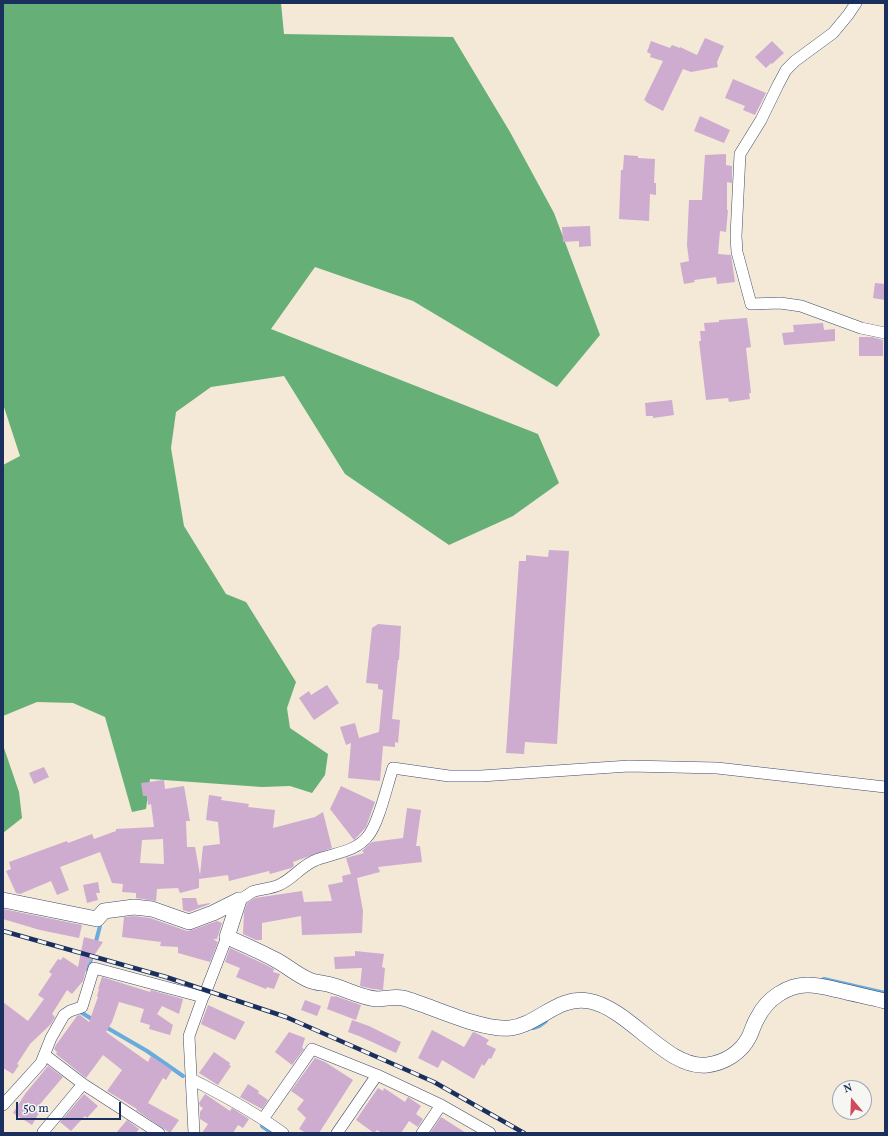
<!DOCTYPE html>
<style>
body{margin:0}
#map{position:relative;width:888px;height:1136px;overflow:hidden;background:#f3e9d6;font-family:Vollkorn,serif}
canvas{display:block}
.frame{position:absolute;inset:0;border:4px solid #1b2f5e;pointer-events:none}
.north{position:absolute;left:832px;top:1080px;width:40px;height:40px;box-sizing:border-box;background:#f6f6f2;border:1px solid #9ea6b7;border-radius:50%;rotate:341deg;font-size:11px;font-weight:700;line-height:16px;text-align:center;color:#1b2f5e}
.north::after{content:'';display:block;margin:auto;width:14px;height:18px;background:#d1495b;clip-path:polygon(50% 0,100% 100%,50% 72%,0 100%)}
.scale{position:absolute;left:16px;top:1102px;width:105px;height:18px;box-sizing:border-box;border:2px solid #1b2f5e;border-top:0;padding-left:5px;font-size:12px;line-height:14px;white-space:nowrap;color:#1b2f5e;-webkit-text-stroke:3px #f6f6f2;paint-order:stroke}
</style>
<div id="map">
<canvas width="888" height="1136"></canvas>
<div class="frame"></div>
<div class="north">N</div>
<div class="scale">50 m</div>
</div>
<script>
const g = document.querySelector('canvas').getContext('2d');
g.lineJoin = 'round';
function paint(path, color) { g.fillStyle = color; g.fill(path, 'evenodd'); }
function trace(path, color, width, dash) { g.strokeStyle = color; g.lineWidth = width; g.lineCap = dash ? 'butt' : 'round'; g.setLineDash(dash || []); g.stroke(path); }
const forest = new Path2D(`
 M3 3H281L284 34 453 37 510 132 554 213 600 335 557 387 413 301 315 267 271 329 538 434 559 483 513 516 449 545 345 474 284 376 211 387 176 412 171 448 184 526 226 594 246 602 296 682 287 708 290 728 328 754 325 775 312 793 290 786 262 787 150 779 146 809 132 812 105 717 73 703 37 702 3 716V465L20 456 3 404Z
 M3 745 19 792 22 818 3 833Z`);
const stream = new Path2D(`
 M95 945 100 926
 M88 970 92 955
 M821 981 824 979 885 993
 M79 1011 95 1021
 M104 1026 147 1051 183 1076
 M533 1028 539 1026 546 1021
 M262 1126 272 1133`);
const building = new Path2D(`
 M705 38 724 46 717 62 718 67 691 72 683 69 663 111 646 102V101L644 100 663 61 650 57 651 54 647 52 651 41 670 48 672 45 680 48V47L697 55Z
 M772 41 784 53 772 64 771 63 766 68 755 57Z
 M733 79 766 93 755 115 743 110 745 106 725 98Z
 M700 116 730 130 724 143 694 131Z
 M726 154V165L732 166V183L727 182V210H728L726 232 720 231 718 254 731 255 735 282 717 284 716 277 694 280 695 282 684 284 680 263 689 261 687 245 689 200H702L705 155Z
 M624 155 638 156V158L655 159 654 183H656V195L650 194 649 221 619 219 621 170H623Z
 M590 226 591 246 579 247V241L563 242 562 227Z
 M875 283 885 284V300L873 298Z
 M747 318 751 347 746 348 751 393H749L750 399 729 402 728 398 706 400 699 341H701L700 331H705L704 323 719 322V320Z
 M823 323 824 330 835 329V341L784 345 782 333 794 332 793 325Z
 M859 337H872L883 340V356H859Z
 M672 400 674 415 653 418V416H646L645 403Z
 M549 550 569 551 557 744 525 742 524 754 506 753 519 561H526V555L548 557Z
 M378 624 401 626 399 660H398L392 719 400 720 398 743 395 742V747L383 746 380 781 348 778 351 743 346 745 340 727 355 723 359 738 379 732 383 690 378 689V684L366 683 372 628Z
 M327 685 339 703 314 720 299 698 309 691 311 695Z
 M44 767 49 777 34 784 29 773Z
 M164 780 165 789 184 786 190 821H186L187 847H195L200 875 203 846 220 844 218 822 206 820 209 795 222 797 221 800 249 804 248 807 275 810 273 828 315 817 323 812 332 848 293 862 294 866 291 868 270 874 269 871 229 881 228 875 199 879V888L180 893 178 888 157 889 156 901 136 898V893L122 892 123 884 112 883 100 852 60 867 69 890 57 895 51 881 20 894 16 893 6 871 11 869 9 862 67 841 68 843 92 834 94 839 116 831V829L154 827 151 804 148 805 147 796H143L141 783ZM163 839 164 864 140 863 142 840Z
 M341 786 375 802 366 827 358 836 354 840 330 809Z
 M407 808 421 810 416 846H420L422 862 378 867 380 872 357 878 363 911 362 933 302 935 301 916 262 923V940H256L243 934 244 912 247 903 255 898 302 891 304 902 332 901 328 885 343 882 342 876 351 874 346 858 364 853 362 851 372 842 403 838Z
 M98 882 100 893H96L98 900 87 903 83 885Z
 M182 898H196L198 905 210 903V904L189 912 183 910Z
 M3 909 82 925 79 938 40 930 3 919Z
 M134 916 150 918 187 931 192 930 217 921 222 923 217 939H213L218 942 210 962 178 953V947L160 946 161 942 122 937 124 917Z
 M84 937 103 942 87 966 83 981 72 994 67 990 52 1014 55 1017 51 1024 30 1044 17 1064 19 1065 13 1074 3 1068V1002L28 1021 44 999 38 995 52 974 49 972 58 959 61 960 63 957 78 967Z
 M230 948 264 964 274 969 273 972 280 974 274 989 267 987 266 989 236 977 240 968 225 962Z
 M355 951 384 954 382 967 385 968 383 990 373 989 360 986 362 968 335 969 334 957 355 956Z
 M102 977 150 992 151 990 183 999 179 1014 162 1006 157 1014 173 1025 170 1035 149 1029 150 1025 140 1022 144 1009 119 1002 112 1022 106 1032 148 1062 151 1056 172 1070 166 1080 163 1078 148 1103 179 1120 170 1133 136 1110 137 1109 107 1091 122 1070 103 1055 86 1078 56 1054 57 1052 54 1049 56 1045 77 1016 80 1015 89 1022 98 997 97 996 99 989H98Z
 M331 996 335 997V996L361 1005 356 1020 327 1009Z
 M305 1000 321 1006 317 1016 301 1010Z
 M208 1005 245 1022 235 1040 201 1024Z
 M352 1020 369 1026 401 1042 396 1053 359 1036 348 1032Z
 M432 1030 464 1047 473 1032 476 1033 489 1040 486 1044 496 1049 491 1059 489 1058 484 1066 482 1064 474 1079 442 1060 438 1068 418 1058Z
 M289 1032 305 1038 302 1048 304 1049 292 1065 275 1052Z
 M214 1052 230 1063 229 1065 231 1066 218 1085 199 1073Z
 M315 1058 325 1062 353 1080 319 1133H306L299 1129 306 1118 297 1109 304 1100 291 1091Z
 M48 1066 63 1077 35 1110 39 1113 32 1125 13 1113 25 1094Z
 M248 1084 259 1091 258 1093 268 1100 262 1109 240 1097Z
 M378 1088 383 1091 384 1088 405 1102 408 1097 421 1106 416 1114 423 1119 418 1127 409 1121 401 1133H382L377 1130 374 1133 356 1120Z
 M84 1094 98 1106 87 1118 85 1116 71 1131 60 1122Z
 M205 1094 230 1111 232 1108 249 1119 243 1128 238 1125 233 1133H202L208 1124 200 1119V1112L203 1108 200 1106 199 1103Z
 M441 1117 466 1133H430Z
 M127 1120 139 1129 136 1133H116Z`);
const street = new Path2D(`
 M856 3 848 15 833 33 795 61 786 70 778 85 761 120 740 154 736 236 737 252 751 304 780 303 801 306 861 328 885 333
 M239 900C243 898 248 895 252 892 260 889 270 889 279 885 293 879 302 865 316 860 334 853 356 852 368 836 379 823 387 785 393 768L449 776H481L629 766 717 768 885 787
 M45 1055 83 1084 159 1133
 M191 1079C223 1095 254 1112 283 1133
 M3 1105 41 1063 51 1038 64 1015 70 1011 82 1007 94 968 203 997
 M263 1119 312 1049 377 1075 441 1105 490 1133
 M45 1133 43 1132 83 1084
 M194 1133 189 1036 203 997 206 991 227 937
 M337 1133 377 1075
 M422 1133 441 1105`);
const secondary = new Path2D(`
 M3 900 97 919 104 911 134 907 152 909 189 922 213 913 239 900
 M239 900 227 937C243 944 259 951 274 959 286 965 297 975 309 980 316 983 324 983 331 985 346 989 362 998 377 999 386 999 394 996 403 998 432 1006 481 1031 510 1028 538 1025 558 995 589 1001 631 1009 666 1069 707 1065 724 1063 741 1053 749 1037 752 1031 754 1023 758 1017 767 999 788 984 809 985 818 985 829 988 838 990 854 994 869 997 885 1001`);
const rail = new Path2D(`
 M3 931 166 977 286 1017 434 1082 524 1133`);
paint(forest, '#66b078');
trace(stream, '#68abdd', 4);
paint(building, '#cdaccf');
trace(street, '#3b4b70', 12);
trace(secondary, '#3b4b70', 16);
trace(street, '#fff', 11);
trace(secondary, '#fff', 15);
trace(rail, '#1b2f5e', 4.5);
trace(rail, '#f6f6f2', 3, [9]);
</script>
